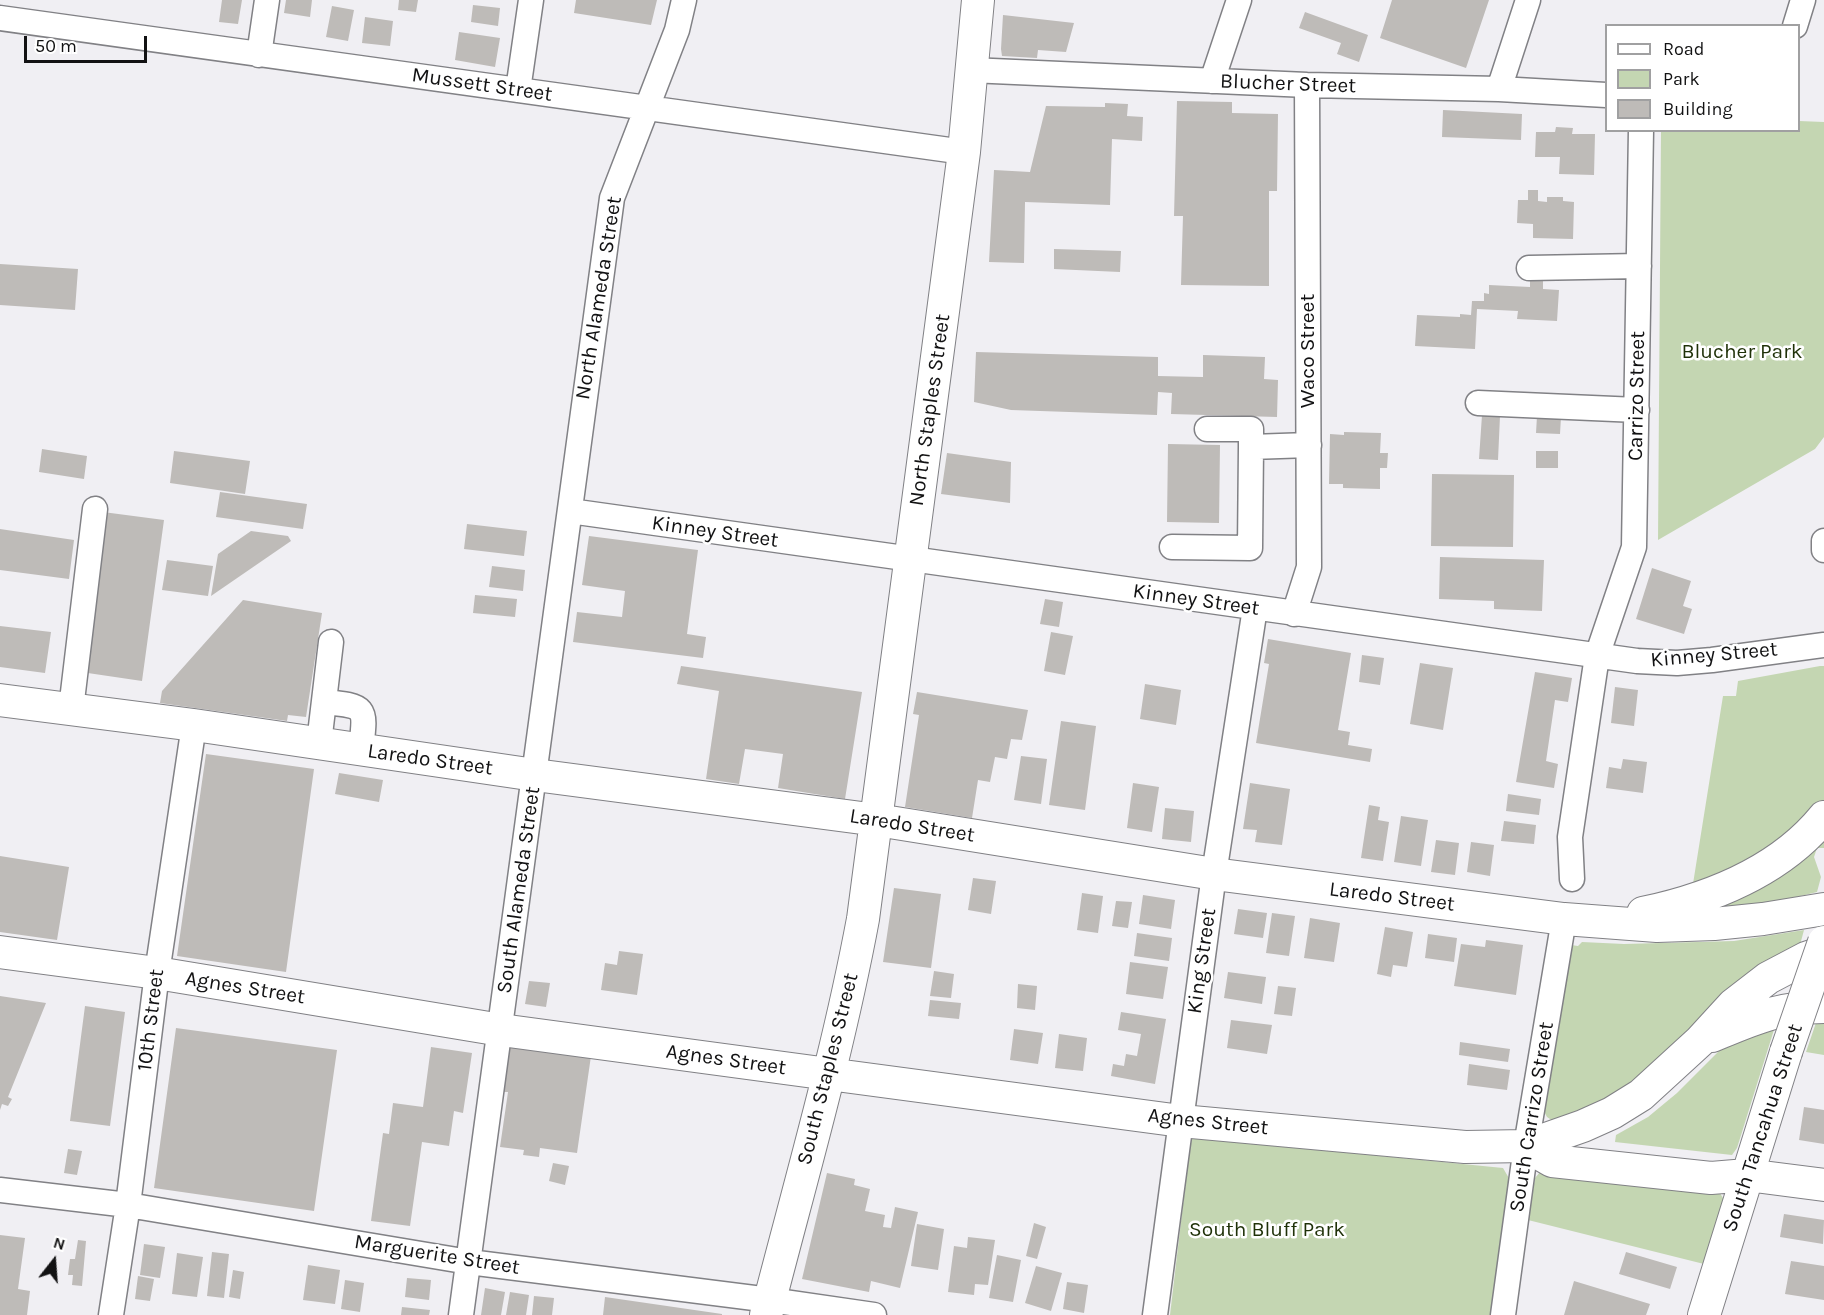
<!DOCTYPE html>
<style>
body{margin:0}
#map{position:relative;width:1824px;height:1315px;overflow:hidden;background:#f0eff3;font-family:Karla,sans-serif}
canvas{display:block}
.legend{position:absolute;left:1605px;top:24px;width:195px;height:108px;box-sizing:border-box;background:#fff;border:2px solid #a0a0a1;margin:0;padding:8px 10px;list-style:none;font-size:18px;color:#121213}
.legend li{display:flex;align-items:center;gap:12px;height:30px}
.legend b{width:30px;border:2px solid #a0a0a1}
.north{position:absolute;left:24px;top:1231px;width:60px;height:60px;-webkit-text-stroke:4px #fff;paint-order:stroke;rotate:17deg;font-size:16px;font-weight:700;line-height:24px;text-align:center;color:#121213}
.north::after{content:'';display:block;margin:auto;width:21px;height:27px;background:#121213;clip-path:polygon(50% 0,100% 100%,50% 72%,0 100%)}
.scale{position:absolute;left:24px;top:36px;width:123px;height:27px;box-sizing:border-box;border:3px solid #121213;border-top:0;padding-left:8px;font-size:18px;line-height:21px;white-space:nowrap;color:#121213;-webkit-text-stroke:4px #fff;paint-order:stroke}
</style>
<div id="map">
<canvas width="1824" height="1315"></canvas>
<ul class="legend">
<li><b style="height:8px;background:#fff"></b>Road</li>
<li><b style="height:16px;background:#c4d6b2"></b>Park</li>
<li><b style="height:16px;background:#bebbb8"></b>Building</li>
</ul>
<div class="north">N</div>
<div class="scale">50 m</div>
</div>
<script>
const g = document.querySelector('canvas').getContext('2d');
g.lineJoin = 'round';
function paint(path, color) { g.fillStyle = color; g.fill(path, 'evenodd'); }
function trace(path, color, width, dash) { g.strokeStyle = color; g.lineWidth = width; g.lineCap = dash ? 'butt' : 'round'; g.setLineDash(dash || []); g.stroke(path); }
function drawText(font, color, halo, rows, align = 'center') {
  g.font = font + ' Karla,sans-serif'; g.lineWidth = 5; g.setLineDash([]); g.textBaseline = 'middle'; g.strokeStyle = halo; g.fillStyle = color; for (const [text, x, y, turn = 0] of rows) {
    g.save(); g.translate(x, y); g.rotate((+turn || 0) * Math.PI / 180); g.textAlign = isNaN(turn) ? turn : align; if (halo) g.strokeText(text, 0, 0); g.fillText(text, 0, 0); g.restore();
  }
}
const green = new Path2D(`
 M1799 121 1824 122V437L1815 449 1658 540 1661 131 1798 130Z
 M1820 666H1824V801L1787 837 1692 890 1723 696H1736L1738 681Z
 M1824 827V848H1817L1814 857 1821 877 1817 892 1772 903 1709 910Z
 M1804 930 1800 945 1622 1092 1586 1110 1553 1121 1547 1117 1541 1106 1571 945 1578 946 1582 942 1624 944 1734 941Z
 M1820 1011 1824 1012V1055L1806 1052Z
 M1778 1017 1737 1148 1732 1155 1615 1142 1616 1135 1648 1117 1677 1093 1733 1037Z
 M1191 1137 1503 1168 1510 1180 1491 1315H1170Z
 M1540 1172 1718 1190 1723 1198V1204L1704 1264 1528 1220 1535 1178Z`);
const building = new Path2D(`
 M222 0H242L238 24 219 22Z
 M286 0H312L310 17 284 13Z
 M399 0H418L416 12 398 10Z
 M576 0H657L651 25 574 13Z
 M1392 0H1489L1466 68 1380 38Z
 M473 5 500 8 498 26 471 22Z
 M332 6 354 10 348 41 326 37Z
 M1305 12 1368 35 1359 62 1337 54 1341 43 1299 28Z
 M1003 15 1074 23 1066 52 1038 50 1037 58 1002 56 1001 49Z
 M365 17 393 21 390 46 362 43Z
 M459 32 500 38 495 67 455 60Z
 M1177 101 1232 102V113L1278 114 1277 191H1269V286L1181 285 1183 216H1174Z
 M1105 103 1128 104 1127 116 1143 117 1142 141 1112 139 1110 205 1025 202 1024 263 989 262 994 170 1030 172 1046 106 1105 107Z
 M1443 110 1522 114 1521 140 1442 137Z
 M1556 127 1573 128 1572 134H1595L1594 175 1559 174 1560 157H1535L1536 132H1555Z
 M1528 190H1538V201L1547 202V197H1563V201L1574 202 1573 239 1533 238V224L1517 223 1518 200H1528Z
 M1054 249 1121 251 1120 272 1054 269Z
 M0 264 78 269 75 310 0 305Z
 M1530 280 1543 281V289L1559 290 1557 321 1517 319 1518 311 1477 309 1475 349 1415 346 1417 315 1460 317V314L1471 315 1472 301H1484V293L1489 294V285L1530 287Z
 M976 352 1158 357V376L1203 377V355L1265 357 1264 379 1278 380 1277 417 1171 414 1172 393 1158 392 1157 415 1011 410 974 402Z
 M1482 415 1500 416 1498 460 1479 459Z
 M1537 416 1561 417 1560 434 1536 433Z
 M1344 432 1381 433 1380 453H1388L1387 468H1380V489L1343 488V484H1329L1330 434 1344 435Z
 M1168 444 1220 445 1219 523 1167 522Z
 M42 449 87 456 84 479 39 472Z
 M174 451 250 461 245 494 170 483Z
 M1536 451H1558V468H1536Z
 M947 453 1011 462 1010 503 941 494Z
 M1432 474 1514 475 1513 547 1431 546Z
 M220 492 307 504 303 529 216 517Z
 M103 512 164 520 142 681 81 672Z
 M467 524 527 531 524 556 464 549Z
 M0 529 74 540 69 579 0 570Z
 M251 531 288 536 291 541 211 596 218 554Z
 M589 536 698 550 687 634 706 637 703 658 573 642 577 612 622 617 625 591 582 585Z
 M1440 557 1544 560 1542 611 1494 609V601L1439 599Z
 M167 560 213 566 208 596 162 590Z
 M492 566 525 570 523 591 489 587Z
 M1652 568 1691 581 1683 606 1692 609 1684 634 1636 619Z
 M475 595 517 599 515 617 473 613Z
 M1045 599 1063 602 1059 627 1040 624Z
 M243 600 322 613 306 717 288 715 287 721 160 703 162 691Z
 M0 626 51 632 45 673 0 667Z
 M1051 632 1073 636 1065 675 1044 671Z
 M1268 639 1351 653 1338 730 1350 732 1348 745 1372 749 1370 762 1256 743 1269 664 1264 663Z
 M1362 655 1384 658 1380 685 1359 682Z
 M1420 663 1453 668 1443 730 1410 724Z
 M681 666 862 692 845 799 778 788 783 754 745 749 739 784 706 779 719 691 677 684Z
 M1535 672 1572 678 1568 702 1555 700 1546 761 1558 764 1554 788 1516 782Z
 M1145 684 1181 690 1176 725 1140 719Z
 M1615 687 1638 690 1634 726 1611 723Z
 M917 692 1028 710 1022 740 1011 739 1007 759 995 757 990 782 978 780 972 818 905 807 919 715 913 714Z
 M1061 721 1096 726 1085 810 1049 805Z
 M206 754 314 769 286 972 177 956Z
 M1021 756 1047 759 1041 804 1014 800Z
 M1623 759 1647 762 1643 793 1606 788 1609 767 1621 769Z
 M339 773 383 780 379 802 335 794Z
 M1133 783 1159 787 1152 832 1127 828Z
 M1250 783 1290 789 1282 845 1255 842 1257 830 1243 829Z
 M1508 794 1541 799 1539 815 1506 811Z
 M1369 805 1380 807 1378 820 1389 822 1383 861 1361 858Z
 M1165 808 1194 811 1191 842 1162 839Z
 M1401 816 1428 820 1421 866 1394 862Z
 M1504 821 1536 825 1534 844 1501 841Z
 M1436 840 1459 843 1455 875 1431 872Z
 M1471 842 1494 845 1490 876 1467 872Z
 M0 856 69 867 57 940 0 932Z
 M973 878 996 881 991 914 968 910Z
 M894 888 941 894 931 968 883 962Z
 M1082 893 1103 896 1098 933 1077 930Z
 M1143 895 1175 900 1171 929 1139 924Z
 M1116 901 1132 902 1128 928 1112 926Z
 M1238 909 1267 913 1263 938 1234 934Z
 M1272 913 1295 916 1289 956 1266 953Z
 M1310 918 1340 923 1334 962 1304 958Z
 M1385 927 1413 932 1407 967 1393 965 1391 977 1377 974Z
 M1137 933 1172 938 1169 961 1134 956Z
 M1428 934 1457 938 1454 962 1425 958Z
 M1486 940 1523 945 1516 995 1454 986 1461 944 1485 947Z
 M619 951 643 954 637 995 601 990 605 963 617 965Z
 M1130 962 1168 967 1163 999 1126 994Z
 M934 971 954 974 951 998 930 996Z
 M1228 972 1266 977 1262 1004 1224 998Z
 M529 981 550 983 546 1007 525 1004Z
 M1018 984 1037 986 1035 1010 1017 1008Z
 M1278 986 1296 988 1292 1016 1274 1014Z
 M0 996 46 1003 8 1097 12 1099 8 1106 2 1104 0 1110Z
 M930 1000 961 1003 959 1019 928 1016Z
 M85 1006 125 1012 110 1126 70 1121Z
 M1121 1012 1166 1019 1155 1084 1111 1076 1113 1064 1124 1066 1126 1054 1137 1056 1141 1034 1118 1030Z
 M1231 1020 1272 1025 1267 1054 1227 1048Z
 M176 1028 337 1050 314 1211 154 1188Z
 M1014 1029 1043 1033 1038 1064 1010 1060Z
 M1059 1034 1087 1038 1083 1071 1055 1068Z
 M1460 1042 1510 1049 1508 1062 1459 1055Z
 M510 1045 591 1056 577 1153 540 1148 539 1157 523 1155 524 1150 500 1147 508 1092H503Z
 M431 1047 472 1053 463 1113 454 1111 449 1146 422 1142 410 1226 371 1221 383 1133 389 1134 393 1103 423 1107Z
 M1469 1064 1510 1070 1507 1090 1467 1085Z
 M1804 1107 1824 1110V1144L1799 1140Z
 M68 1149 82 1151 77 1175 64 1173Z
 M553 1163 569 1166 565 1185 549 1181Z
 M827 1173 855 1179 854 1185 870 1189 865 1211 885 1215 883 1227 891 1228 895 1207 918 1212 900 1288 871 1281 869 1292 802 1279Z
 M1784 1214 1824 1220 1823 1244 1780 1237Z
 M1034 1223 1046 1227 1037 1259 1026 1256Z
 M917 1224 944 1229 938 1270 911 1266Z
 M0 1235 25 1238 18 1289 30 1291 27 1315H0Z
 M968 1237 995 1240 988 1285 975 1284 974 1295 948 1292 954 1246 967 1248Z
 M78 1240 86 1241 82 1286 72 1285 73 1275H68L70 1259H75Z
 M144 1244 165 1247 160 1278 140 1275Z
 M212 1252 229 1254 224 1298 207 1296Z
 M1626 1252 1677 1267 1670 1289 1619 1274Z
 M177 1253 203 1257 197 1297 172 1294Z
 M997 1255 1021 1260 1013 1302 989 1298Z
 M1791 1261 1824 1266V1300L1785 1294Z
 M308 1265 340 1270 335 1304 303 1300Z
 M1036 1266 1062 1273 1051 1311 1025 1303Z
 M233 1270 244 1272 240 1299 229 1297Z
 M138 1276 154 1279 150 1301 135 1299Z
 M407 1278 431 1280 429 1300 405 1297Z
 M345 1280 364 1283 360 1312 341 1309Z
 M1574 1281 1650 1304 1646 1315H1564Z
 M1067 1282 1088 1285 1084 1313 1063 1309Z
 M485 1288 505 1292 501 1315H481Z
 M510 1292 529 1295 526 1315H506Z
 M534 1296 554 1298 552 1315H532Z
 M605 1297 722 1314V1315H603Z
 M402 1307 430 1310 429 1315H401Z`);
const minor = new Path2D(`
 M0 18 964 152
 M1795 26 1803 0
 M259 55 267 0
 M970 70 1307 85 1499 89 1606 95
 M1212 81 1239 0
 M1499 89 1528 0
 M518 90 531 0
 M1529 268 1639 266
 M1478 403 1637 410
 M1207 429H1251V447
 M570 511 1637 661 1677 663 1712 660 1824 645
 M1824 541V550
 M1172 547 1250 548 1251 447 1309 445
 M1294 614 1309 567 1307 85
 M324 702C367 706 366 707 361 749
 M71 709 95 509
 M319 743 331 642
 M1572 879 1570 837 1597 656 1634 547 1641 130
 M0 1190 128 1205 469 1262 770 1300 874 1315
 M111 1315 128 1205 157 973 194 725
 M461 1315 612 198 677 30 684 0
 M1155 1315 1214 874 1255 608
 M1503 1315 1526 1146 1564 919`);
const major = new Path2D(`
 M0 700 194 725 535 775 877 820 1214 874 1564 919 1657 926 1714 924 1763 919 1824 909
 M1643 913C1709 899 1780 871 1824 817
 M0 952 157 973 501 1030 851 1077 1181 1121 1465 1147 1526 1146 1583 1126 1612 1113 1641 1095 1700 1041 1733 1005 1768 978 1806 958 1824 952
 M1712 1036C1753 1019 1778 1007 1824 1007
 M1526 1146 1552 1161 1711 1178 1747 1175 1824 1185
 M766 1315C800 1183 838 1053 863 919L964 152 978 0
 M1704 1315 1786 1052`);
const majorBridge = new Path2D(`
 M1786 1052 1824 942`);
const streetNames = [
 ["Blucher Street",1288,84,2],
 ["Mussett Street",482,85,8],
 ["North Alameda Street",599,298,-81],
 ["Waco Street",1308,351,-90],
 ["Carrizo Street",1637,396,-89],
 ["North Staples Street",930,410,-82],
 ["Kinney Street",715,532,8],
 ["Kinney Street",1196,600,8],
 ["Kinney Street",1714,655,-5],
 ["Laredo Street",430,760,8],
 ["Laredo Street",912,826,9],
 ["South Alameda Street",519,890,-82],
 ["Laredo Street",1392,897,7],
 ["King Street",1202,961,-82],
 ["Agnes Street",245,988,9],
 ["10th Street",151,1020,-83],
 ["Agnes Street",726,1060,8],
 ["South Staples Street",828,1069,-76],
 ["South Carrizo Street",1532,1117,-81],
 ["Agnes Street",1208,1122,6],
 ["South Tancahua Street",1763,1128,-72],
 ["Marguerite Street",437,1255,9]
];
const parkNames = [
 ["Blucher Park",1742,352],
 ["South Bluff Park",1267,1230]
];
paint(green, '#c4d6b2');
paint(building, '#bebbb8');
trace(minor, '#818185', 27);
trace(major, '#818185', 34);
trace(minor, '#fff', 24);
trace(major, '#fff', 32);
trace(majorBridge, '#818185', 34, []);
trace(majorBridge, '#fff', 32);
drawText('21px', '#121213', '#fff', streetNames);
drawText('21px', '#1f3108', '#fff', parkNames);
</script>
